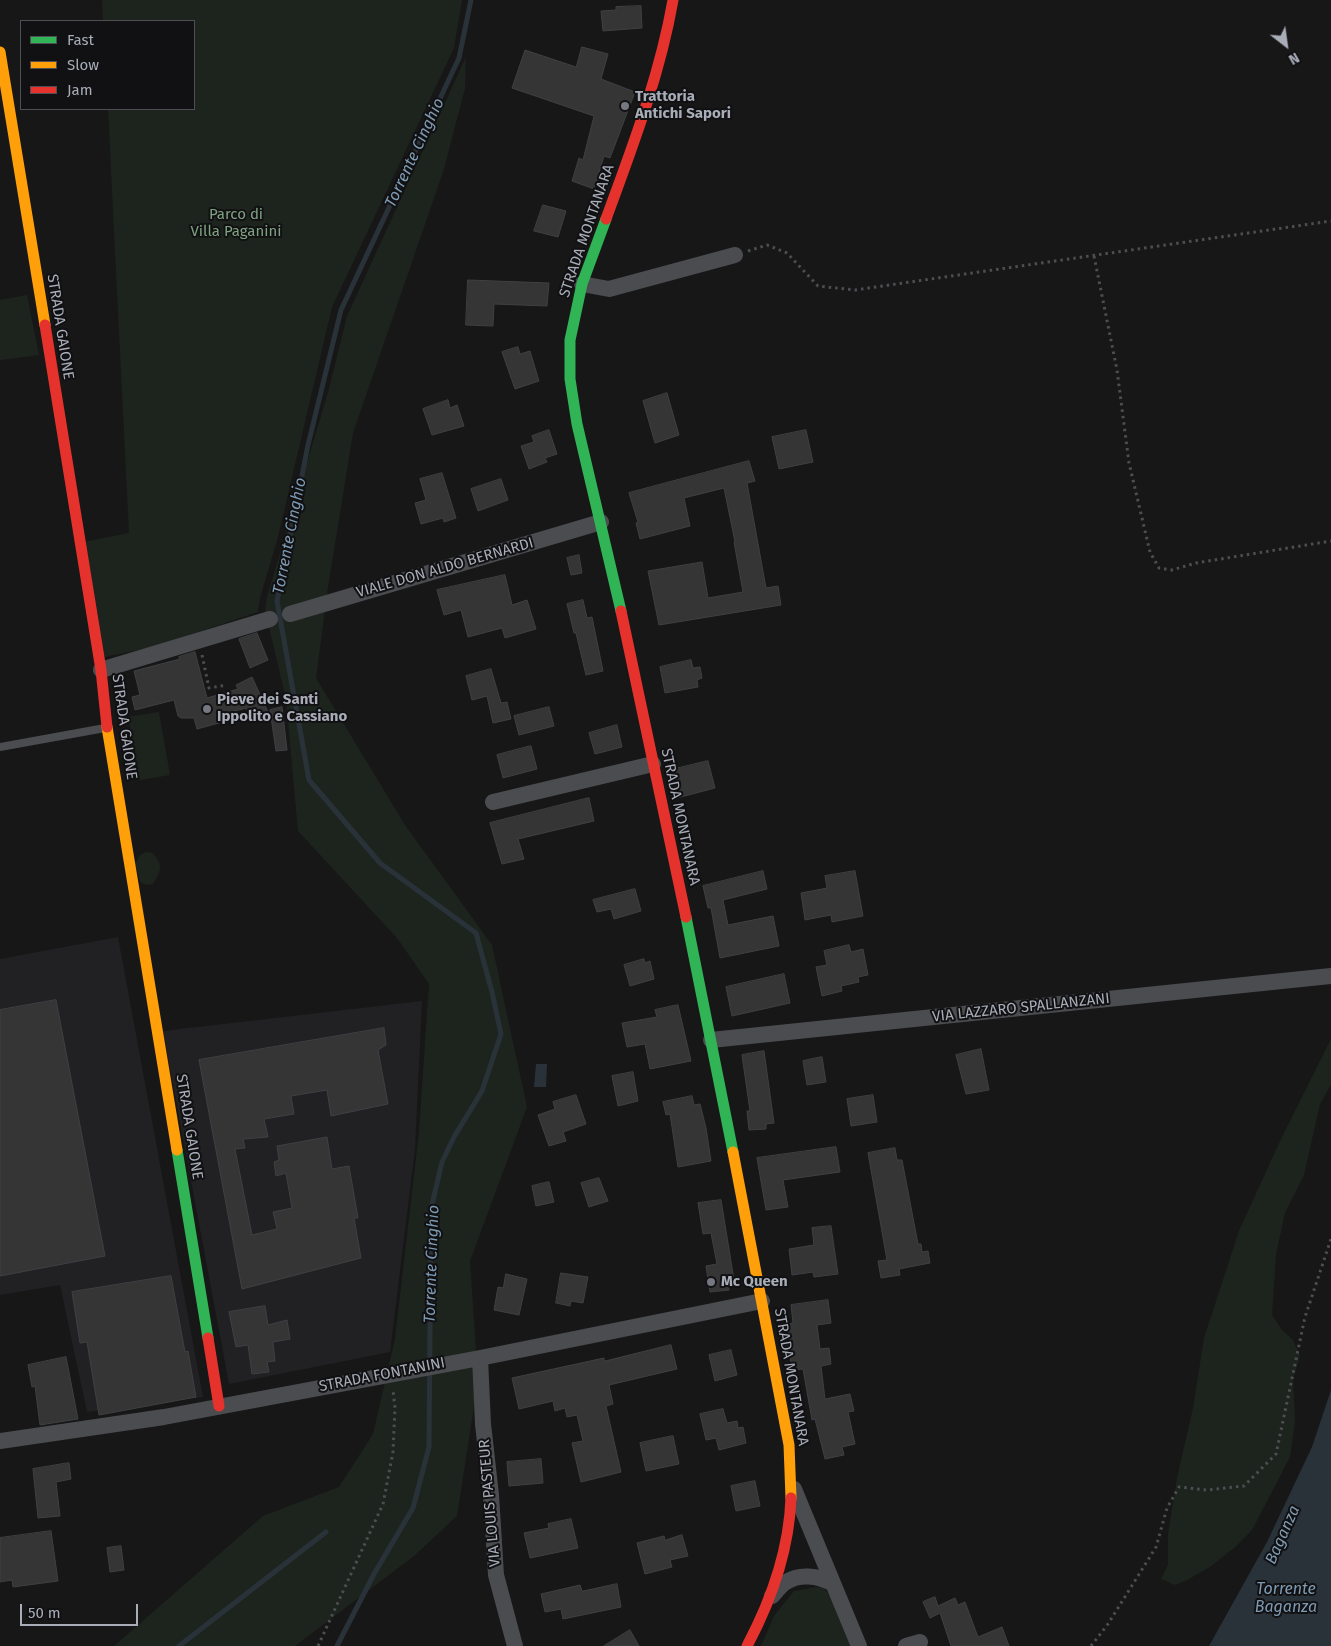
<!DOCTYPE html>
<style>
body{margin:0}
#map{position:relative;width:1331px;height:1646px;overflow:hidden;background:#171717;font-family:"Fira Sans",sans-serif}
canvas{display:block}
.legend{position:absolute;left:20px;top:20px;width:175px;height:90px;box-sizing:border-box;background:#111113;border:1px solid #4d4f55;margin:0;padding:6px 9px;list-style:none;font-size:15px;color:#a8adb8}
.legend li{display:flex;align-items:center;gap:10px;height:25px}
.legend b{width:25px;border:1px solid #4d4f55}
.north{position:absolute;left:1261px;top:20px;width:50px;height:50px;-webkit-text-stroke:4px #111113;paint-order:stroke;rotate:150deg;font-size:14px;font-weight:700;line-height:20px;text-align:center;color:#a8adb8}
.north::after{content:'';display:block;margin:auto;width:18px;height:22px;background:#a8adb8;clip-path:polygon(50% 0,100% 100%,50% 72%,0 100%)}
.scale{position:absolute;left:20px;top:1604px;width:118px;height:22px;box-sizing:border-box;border:2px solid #a8adb8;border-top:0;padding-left:6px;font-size:15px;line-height:18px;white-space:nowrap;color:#a8adb8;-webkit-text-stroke:4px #111113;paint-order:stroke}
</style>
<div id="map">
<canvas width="1331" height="1646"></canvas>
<ul class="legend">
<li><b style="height:6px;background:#30b455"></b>Fast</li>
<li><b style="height:6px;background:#ff9f0a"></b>Slow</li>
<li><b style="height:6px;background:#e5322d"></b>Jam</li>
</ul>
<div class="north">N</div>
<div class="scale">50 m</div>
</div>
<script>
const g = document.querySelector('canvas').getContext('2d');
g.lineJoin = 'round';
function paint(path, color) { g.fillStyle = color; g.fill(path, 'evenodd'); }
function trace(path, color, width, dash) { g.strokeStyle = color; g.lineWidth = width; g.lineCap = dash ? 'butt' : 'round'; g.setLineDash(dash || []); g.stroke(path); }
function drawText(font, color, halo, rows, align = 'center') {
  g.font = font + ' "Fira Sans",sans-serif'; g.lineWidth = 4; g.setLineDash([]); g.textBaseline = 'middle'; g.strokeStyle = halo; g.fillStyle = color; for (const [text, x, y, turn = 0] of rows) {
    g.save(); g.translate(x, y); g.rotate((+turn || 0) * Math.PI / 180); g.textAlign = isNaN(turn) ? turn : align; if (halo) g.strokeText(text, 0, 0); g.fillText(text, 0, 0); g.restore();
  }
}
const built = new Path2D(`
 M118 937 203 1397 87 1412 60 1285 0 1295V959Z
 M422 1001 415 1149 390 1352 229 1384 163 1031Z`);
const green = new Path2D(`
 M102 0H462L454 48 332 307 278 537 260 598 258 612 150 648 103 657 83 542 129 533 108 109H194V21H103Z
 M466 57 465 88 444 169 353 433 328 587 316 678 405 825 492 945 527 1107 470 1261 478 1381 457 1516 414 1556 295 1646H114L263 1516 339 1487 373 1434 395 1339 419 1132 429 984 397 938 298 831 286 699 265 610 267 597 329 389 347 316Z
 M27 295 39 355 0 360V300Z
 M159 712 170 775 140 780 128 717Z
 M146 852 152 853C164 864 161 871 153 884L146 885 140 882 135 863 140 855Z
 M1331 1039V1085L1320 1104 1304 1175 1285 1213 1276 1254 1272 1315 1282 1330 1293 1340 1300 1356 1293 1379 1295 1421 1290 1457 1252 1530 1234 1548 1210 1567 1187 1580 1175 1585 1161 1579 1168 1565V1534L1177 1478 1193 1408 1204 1338 1239 1231 1281 1139Z
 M822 1586 833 1599 853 1646H761L774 1616 794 1591Z`);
const water = new Path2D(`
 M536 1064H547L546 1087H534Z
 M1331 1390V1646H1209L1267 1542 1312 1447Z`);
const stream = new Path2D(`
 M179 1646 326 1532
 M337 1646 374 1574 413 1508 429 1447 431 1209 442 1162 454 1137 482 1091 501 1034 492 992 476 933 380 863 309 780 277 601 308 445 341 310 459 58 471 0`);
const building = new Path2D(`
 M641 6 642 28 603 31 601 11 616 10V7Z
 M582 47 608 54 601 79 635 92 610 158 604 156 594 189 572 181 579 158 583 160 594 116 512 88 525 50 576 67Z
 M543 205 566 211 558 237 534 231Z
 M468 280 549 283 547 306 494 304 493 326 466 325Z
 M518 347 520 354 530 351 539 381 515 389 502 352Z
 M667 393 679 435 655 443 643 401Z
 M448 400 450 408 457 405 464 426 432 435 423 409Z
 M549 430 557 454 545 458 547 462 529 469 521 446 534 442 532 436Z
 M806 430 813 462 779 469 772 437Z
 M749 461 755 481 747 483 766 588 778 586 781 605 659 625 648 571 702 562 708 598 743 592 734 542H735L724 488 684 498 690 526 640 539 636 523 638 522 629 493Z
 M442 473 456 518 444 522 443 518 421 524 415 503 426 500 420 479Z
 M501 479 508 500 478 511 471 489Z
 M579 555 582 573 571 575 567 558Z
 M505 575 512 605 527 600 536 629 505 638 502 628 468 637 461 610 444 615 437 590Z
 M583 600 587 618 592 617 603 671 586 675 576 633H574L567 604Z
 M257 633 268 660 250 668 239 639Z
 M195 652 207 698 238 689 236 685 252 677 268 712 252 719 246 708 224 714 226 721 197 729 194 718H181L178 716 174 700 135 710 132 697 140 695 134 671 180 659 179 657Z
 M691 660 693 668 700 667 702 678 697 680 698 687 665 693 660 667Z
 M491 669 501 703 507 702 511 719 493 723 487 696 472 700 466 676Z
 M282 707 287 750 276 751 270 710Z
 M549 707 554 726 519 735 514 716Z
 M617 725 622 747 595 754 589 733Z
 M531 746 537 769 503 778 497 755Z
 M708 761 715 788 677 798 671 770Z
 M589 798 594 821 518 839 524 859 502 864 490 823Z
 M763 871 767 889 723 900 728 925 773 916 779 946 720 958 711 908H708L703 886Z
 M855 871 863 916 832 922 831 915 805 920 801 893 827 888 825 876Z
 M635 889 641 911 614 919 611 909 597 912 593 900Z
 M849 945 851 952 863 949 868 975 858 977 859 982 841 986 842 991 822 996 816 967 827 965 824 951Z
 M644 959 645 963 650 961 654 979 630 986 624 965Z
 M784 974 790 1003 732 1016 726 987Z
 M56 1000 105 1256 0 1276V1010Z
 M678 1005 691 1061 650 1069 645 1044 627 1047 622 1023 657 1017 655 1010Z
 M384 1028 386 1045 378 1050 388 1104 331 1116 327 1090 291 1096 294 1114 264 1119 268 1137 243 1139 245 1148 235 1149 252 1235 277 1229 273 1212 292 1208 286 1173 276 1176 274 1162 279 1160 277 1146 327 1137 332 1169 349 1166 358 1218H354L361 1258 242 1289 199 1060Z
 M981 1049 989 1090 966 1094 956 1055Z
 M764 1051 774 1123 766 1124V1129L749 1130 747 1111H750L742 1055Z
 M822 1057 826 1082 807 1085 803 1061Z
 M633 1072 638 1101 618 1106 612 1076Z
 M576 1095 586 1124 563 1132 566 1141 549 1146 538 1115 555 1109 553 1102Z
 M873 1095 877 1122 851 1126 847 1099Z
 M692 1096 694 1105 700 1104 706 1128 711 1161 678 1167 670 1114 666 1115 663 1102Z
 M836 1147 840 1172 783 1180 788 1207 766 1210 757 1158Z
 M895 1148 897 1160H902L918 1244H921L922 1252 928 1251 930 1263 899 1269 900 1275 881 1278 878 1261 887 1260 868 1153Z
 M599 1178 608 1201 589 1207 581 1183Z
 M549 1182 554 1202 536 1206 532 1186Z
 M721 1200 734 1280 728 1281 729 1290 710 1292 706 1266 717 1264 711 1233 703 1234 698 1203Z
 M831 1226 838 1274 814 1277 813 1272 792 1275 789 1249 814 1245 812 1228Z
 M561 1273 588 1277 583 1303 571 1301 570 1306 556 1303Z
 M506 1274 527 1279 519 1315 494 1310 498 1287 503 1288Z
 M171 1276 185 1352 188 1351 196 1397 99 1415 87 1342 80 1343 72 1292Z
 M828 1300 831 1323 817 1325 820 1349 829 1348 831 1364 821 1366 825 1399 850 1394 854 1411 848 1412 855 1444 842 1447 844 1455 825 1459 815 1419 812 1420 803 1369 792 1370 790 1356 787 1357 783 1325 793 1323 791 1305Z
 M265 1306 268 1325 287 1320 290 1339 273 1342 275 1361 267 1362 269 1372 252 1374 248 1345 236 1347 229 1312Z
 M671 1345 677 1369 609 1385 613 1404 606 1406 621 1472 581 1482 572 1443 583 1441 577 1415 567 1417 565 1408 555 1411 553 1401 519 1409 512 1378 604 1358V1361Z
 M731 1350 737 1375 715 1381 709 1355Z
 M66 1357 78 1419 40 1425 35 1386 32 1387 28 1365Z
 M723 1409 727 1423 737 1421 738 1428 743 1427 746 1443 719 1450 716 1438 706 1440 700 1414Z
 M673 1436 679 1464 646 1471 640 1443Z
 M541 1459 543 1483 509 1486 507 1462Z
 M69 1463 71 1479 56 1482 60 1516 38 1518 33 1469Z
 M755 1481 760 1506 736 1511 731 1486Z
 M571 1519 578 1548 530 1558 524 1533 549 1528 548 1524Z
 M51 1531 58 1581 13 1587 12 1580 0 1582V1538Z
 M682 1535 688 1556 670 1560 672 1567 645 1574 637 1543 664 1536 665 1540Z
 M121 1546 124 1570 110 1572 107 1548Z
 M617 1584 621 1607 563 1619 561 1609 545 1612 541 1594 580 1585 582 1591Z
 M935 1597 938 1606 955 1598 958 1605 965 1602 978 1637 1002 1627 1009 1646H951L940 1613 930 1618 923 1602Z
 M630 1630 639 1646H604Z`);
const path = new Path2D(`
 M748 251 767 245 787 253 818 286 855 290 1331 221
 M1094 256 1117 370 1129 463 1150 552 1159 568 1172 570 1196 563 1331 541
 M202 655 209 688 227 685
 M318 1646 383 1504 393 1452 395 1408 393 1390
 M1091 1646 1108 1624 1156 1547 1167 1508 1179 1487 1207 1490 1244 1486 1276 1454 1305 1317 1331 1239`);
const lane = new Path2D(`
 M0 747 105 728`);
const street = new Path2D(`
 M582 284 609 289 735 255
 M290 614 601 522
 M101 670 270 619
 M493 802 653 764
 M711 1040 1331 976
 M480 1358 483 1424 491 1495 496 1575 515 1646
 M0 1441 164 1417 480 1358 762 1301
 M794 1489 859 1646
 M772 1596C776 1592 781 1585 786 1582 800 1573 818 1576 832 1583
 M906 1646 920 1642`);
const fast = new Path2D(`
 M606 219 582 284 570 340V379L577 424 621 611
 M686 917 733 1152
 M177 1150 208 1338`);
const slow = new Path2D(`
 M0 52 45 325
 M107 727 177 1150
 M733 1152 789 1445 791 1498`);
const jam = new Path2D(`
 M606 219C632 148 660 75 673 0
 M45 325 101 670 107 727
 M621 611 686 917
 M208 1338 219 1406
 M747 1646C772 1599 789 1551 791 1498`);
const markers = [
 [625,106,5,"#757880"],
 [207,709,5,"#757880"],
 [711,1282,5,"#757880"]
];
const poiNames = [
 ["Trattoria",635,97],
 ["Antichi Sapori",635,114],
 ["Pieve dei Santi",217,700],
 ["Ippolito e Cassiano",217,717],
 ["Mc Queen",721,1282]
];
const parkNames = [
 ["Parco di",236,215],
 ["Villa Paganini",236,232]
];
const streetNames = [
 ["STRADA MONTANARA",587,231,-71],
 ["STRADA GAIONE",60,327,81],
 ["VIALE DON ALDO BERNARDI",445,568,-16],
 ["STRADA GAIONE",124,727,82],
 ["STRADA MONTANARA",680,817,78],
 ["VIA LAZZARO SPALLANZANI",1021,1008,-6],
 ["STRADA GAIONE",189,1127,81],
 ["STRADA FONTANINI",382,1375,-11],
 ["STRADA MONTANARA",791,1377,80],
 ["VIA LOUIS PASTEUR",490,1503,-95]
];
const waterNames = [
 ["Torrente Cinghio",415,153,-65],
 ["Torrente Cinghio",290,536,-79],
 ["Torrente Cinghio",432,1264,-88],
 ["Baganza",1283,1535,-66],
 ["Torrente",1286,1590],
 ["Baganza",1286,1608]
];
paint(built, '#212123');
paint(green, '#1d241e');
paint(water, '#2a3239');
trace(stream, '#2a3239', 5);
paint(building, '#353536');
trace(building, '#3f4043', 1);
trace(path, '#4d4e52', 3, [2.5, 4]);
trace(lane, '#4b4c50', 8);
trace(street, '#4b4c50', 16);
trace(fast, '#30b455', 11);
trace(slow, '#ff9f0a', 11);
trace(jam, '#e5322d', 11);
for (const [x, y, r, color] of markers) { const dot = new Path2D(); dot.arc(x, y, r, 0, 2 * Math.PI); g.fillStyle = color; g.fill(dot); trace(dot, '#111113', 2); }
drawText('bold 15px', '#a8adb8', '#111113', poiNames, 'left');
drawText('15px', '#7fa381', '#111113', parkNames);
drawText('15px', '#a8adb8', '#111113', streetNames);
drawText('italic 16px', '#7f9bb3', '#111113', waterNames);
</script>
